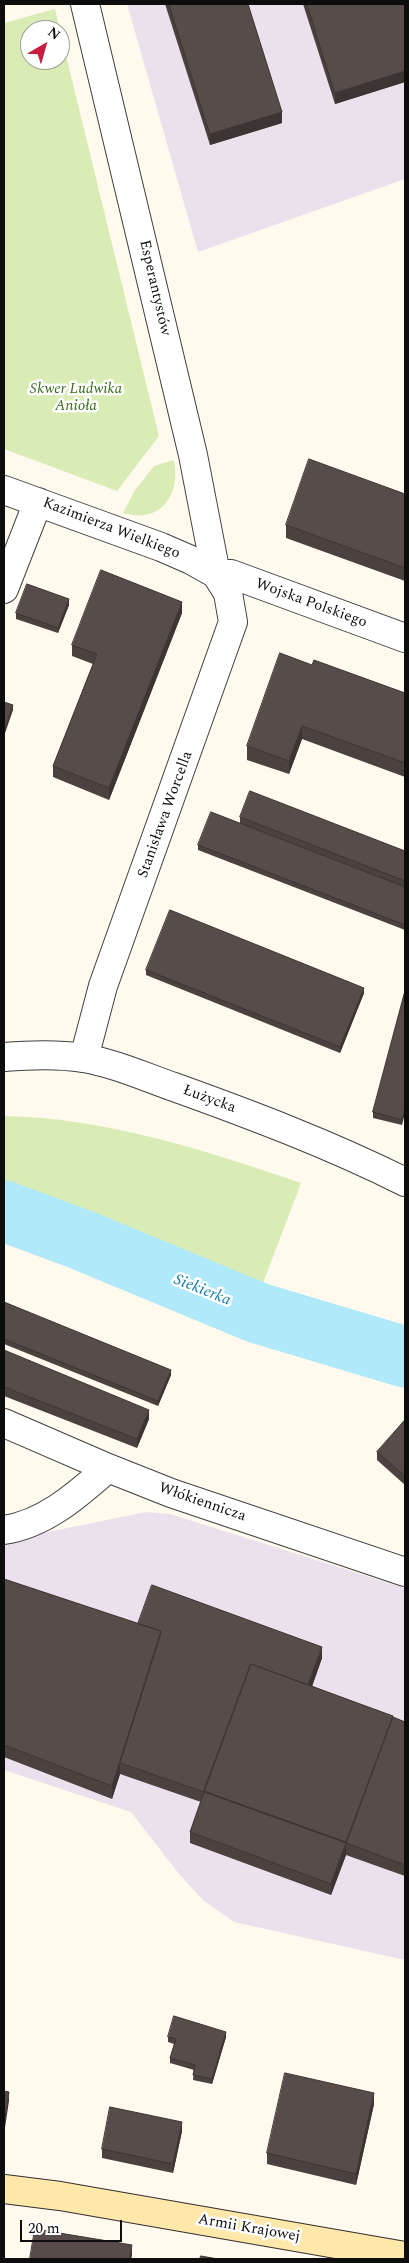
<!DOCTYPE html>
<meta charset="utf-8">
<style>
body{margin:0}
#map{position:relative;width:409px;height:2263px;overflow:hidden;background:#fff9ee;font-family:Spectral,serif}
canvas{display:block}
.frame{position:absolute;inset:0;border:5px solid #0d0d0d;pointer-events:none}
.north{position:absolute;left:20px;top:20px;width:50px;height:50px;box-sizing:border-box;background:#fff;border:1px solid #9e9e9e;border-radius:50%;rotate:38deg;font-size:14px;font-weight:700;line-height:20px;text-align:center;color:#0d0d0d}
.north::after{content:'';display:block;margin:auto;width:18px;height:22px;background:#c51e3f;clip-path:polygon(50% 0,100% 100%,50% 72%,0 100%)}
.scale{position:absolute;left:20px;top:2220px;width:102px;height:22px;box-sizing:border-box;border:2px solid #0d0d0d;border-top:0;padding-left:6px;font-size:15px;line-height:18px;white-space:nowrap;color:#0d0d0d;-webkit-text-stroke:4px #fff;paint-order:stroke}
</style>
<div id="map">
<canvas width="409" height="2263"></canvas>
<div class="frame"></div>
<div class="north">N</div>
<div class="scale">20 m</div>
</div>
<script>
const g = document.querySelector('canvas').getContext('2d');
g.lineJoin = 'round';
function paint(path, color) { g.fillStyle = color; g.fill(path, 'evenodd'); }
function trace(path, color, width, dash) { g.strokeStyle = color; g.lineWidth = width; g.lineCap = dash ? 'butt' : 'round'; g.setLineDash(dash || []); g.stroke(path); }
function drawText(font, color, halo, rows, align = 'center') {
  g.font = font + ' Spectral,serif'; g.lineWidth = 5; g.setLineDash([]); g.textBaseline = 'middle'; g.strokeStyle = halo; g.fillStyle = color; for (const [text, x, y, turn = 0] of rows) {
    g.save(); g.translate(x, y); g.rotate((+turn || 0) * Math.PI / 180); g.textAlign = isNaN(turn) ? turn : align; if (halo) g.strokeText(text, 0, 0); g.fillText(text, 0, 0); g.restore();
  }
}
const industrial = new Path2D(`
 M127 4H405V179L198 252Z
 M146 1512 170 1514 405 1588V1960L234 1922 204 1901 179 1874 131 1812 4 1770V1541Z`);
const green = new Path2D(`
 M55 9 60 30H30V60H60V31L159 436 117 491 4 449V23Z
 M174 460C181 496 160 524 123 513L135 490 154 466Z
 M4 1116C106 1118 205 1150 301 1183L260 1291 4 1196Z`);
const river = new Path2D(`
 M4 1211 82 1240 258 1313 405 1357`);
const minor = new Path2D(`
 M4 490 161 547 191 560 216 574H231L405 638
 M4 589 38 502
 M84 1058 103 986 233 622 228 593 216 574 193 455 85 4
 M4 1423 108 1468 171 1493 405 1572
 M4 1530C45 1524 77 1495 108 1468`);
const tertiary = new Path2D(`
 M4 1057C30 1055 58 1054 83 1058 114 1063 145 1077 174 1087 252 1115 331 1145 405 1182`);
const secondary = new Path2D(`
 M4 2189 60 2196 405 2256`);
const wall = new Path2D(`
 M165 4H248L282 123 210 145Z
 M303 4H405V82L335 104Z
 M405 494V581L286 538V525Z
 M69 605 58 633 16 619V613Z
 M182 613 109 800 53 777V766L93 664 72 656V645Z
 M312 665 405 693V777L302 739 289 774 247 760V746Z
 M240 817 405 851V930L198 850V845L240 823Z
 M146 970 364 993 340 1053 146 975Z
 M405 991 402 1125 373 1118V1112Z
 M4 1302 171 1375 158 1406 4 1344Z
 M4 1350 149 1419 137 1448 4 1396Z
 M405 1420V1485L377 1460V1452Z
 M4 1579 138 1624 322 1658 312 1686 405 1722V1876L346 1855 331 1895 190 1843V1832L201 1802 120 1774 112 1799 4 1757Z
 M168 2037H226L212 2084 193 2080 194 2070 170 2063V2058L174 2044 168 2042Z
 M374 2104 356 2185 267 2164V2153Z
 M182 2131 173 2173 102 2158V2149Z`);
const shadedWall = new Path2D(`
 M405 71V82L335 104V93Z
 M282 112V123L210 145V134Z
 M69 599V605L58 633V628Z
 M182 602V613L109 800V788Z
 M13 705V710L4 736V731Z
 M302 726V739L289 774V761Z
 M5 851V860L4 864V855Z
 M364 988V993L340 1053V1047Z
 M405 1108V1113L402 1125V1120Z
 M171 1370V1375L158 1406V1401Z
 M149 1410V1419L137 1448V1439Z
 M161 1631 120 1763V1774L112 1799V1786Z
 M322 1647V1658L308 1698V1686Z
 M346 1843V1855L331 1895V1884Z
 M226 2032V2037L212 2084V2079Z
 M9 2092V2101L4 2134V2125Z
 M374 2093V2104L356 2185V2174Z
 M182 2122V2131L173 2173V2164Z
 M132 2245V2256L131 2259H129Z`);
const building = new Path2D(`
 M169 4H248L282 112 210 134Z
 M307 4H405V71L335 93Z
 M309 459 405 494V568L286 525Z
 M101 570 182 602 109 788 53 766 97 654 72 645Z
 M27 584 69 599 58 628 16 613Z
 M280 653 312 665 314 660 405 693V763L302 726 289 761 247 746Z
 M4 702 13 705 4 731Z
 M250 791 405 851V881L240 817Z
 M211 812 405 887V925L198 845Z
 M170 910 364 988 340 1047 146 970Z
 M405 991V1108L402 1120 373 1112Z
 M4 1302 171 1370 158 1401 4 1339Z
 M4 1350 149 1410 137 1439 4 1387Z
 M405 1420V1476L377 1452Z
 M4 1579 161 1631 112 1786 4 1745Z
 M152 1585 322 1647 308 1685 251 1664 204 1792 120 1763 161 1633V1631L138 1624Z
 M251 1664 393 1716 346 1842 204 1791Z
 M393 1717 405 1722V1865L346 1843 331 1884 190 1832 204 1792 346 1843Z
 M174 2016 226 2032 212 2079 193 2075 195 2065 170 2058 176 2039 168 2037Z
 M285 2073 374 2093 356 2174 267 2153Z
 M4 2091 9 2092 4 2125Z
 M110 2107 182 2122 173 2164 102 2149Z
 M35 2229 132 2245 129 2259H30Z
 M201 2256 218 2259H200Z`);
const streetNames = [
 ["Esperantystów",154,288,77],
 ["Kazimierza Wielkiego",111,529,21],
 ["Wojska Polskiego",311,604,20],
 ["Stanisława Worcella",166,815,-70],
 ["Łużycka",209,1100,20],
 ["Włókiennicza",202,1503,19],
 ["Armii Krajowej",249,2229,10]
];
const parkNames = [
 ["Skwer Ludwika",76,390],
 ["Anioła",76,407]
];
const waterNames = [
 ["Siekierka",202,1291,22]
];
paint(industrial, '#eae1ed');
paint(green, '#daecb5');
trace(river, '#b0e9f9', 61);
trace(minor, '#404040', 30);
trace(tertiary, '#404040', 30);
trace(secondary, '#2f2f2f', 30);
trace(minor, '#fff', 28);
trace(tertiary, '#fff', 28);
trace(secondary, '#ffe8a9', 28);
paint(wall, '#4b413f');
paint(shadedWall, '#3d3533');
paint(building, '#574c49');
trace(building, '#3d3533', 1);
drawText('15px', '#0d0d0d', '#fff', streetNames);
drawText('italic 15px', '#36691a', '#fff', parkNames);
drawText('italic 16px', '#107ba6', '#fff', waterNames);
</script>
